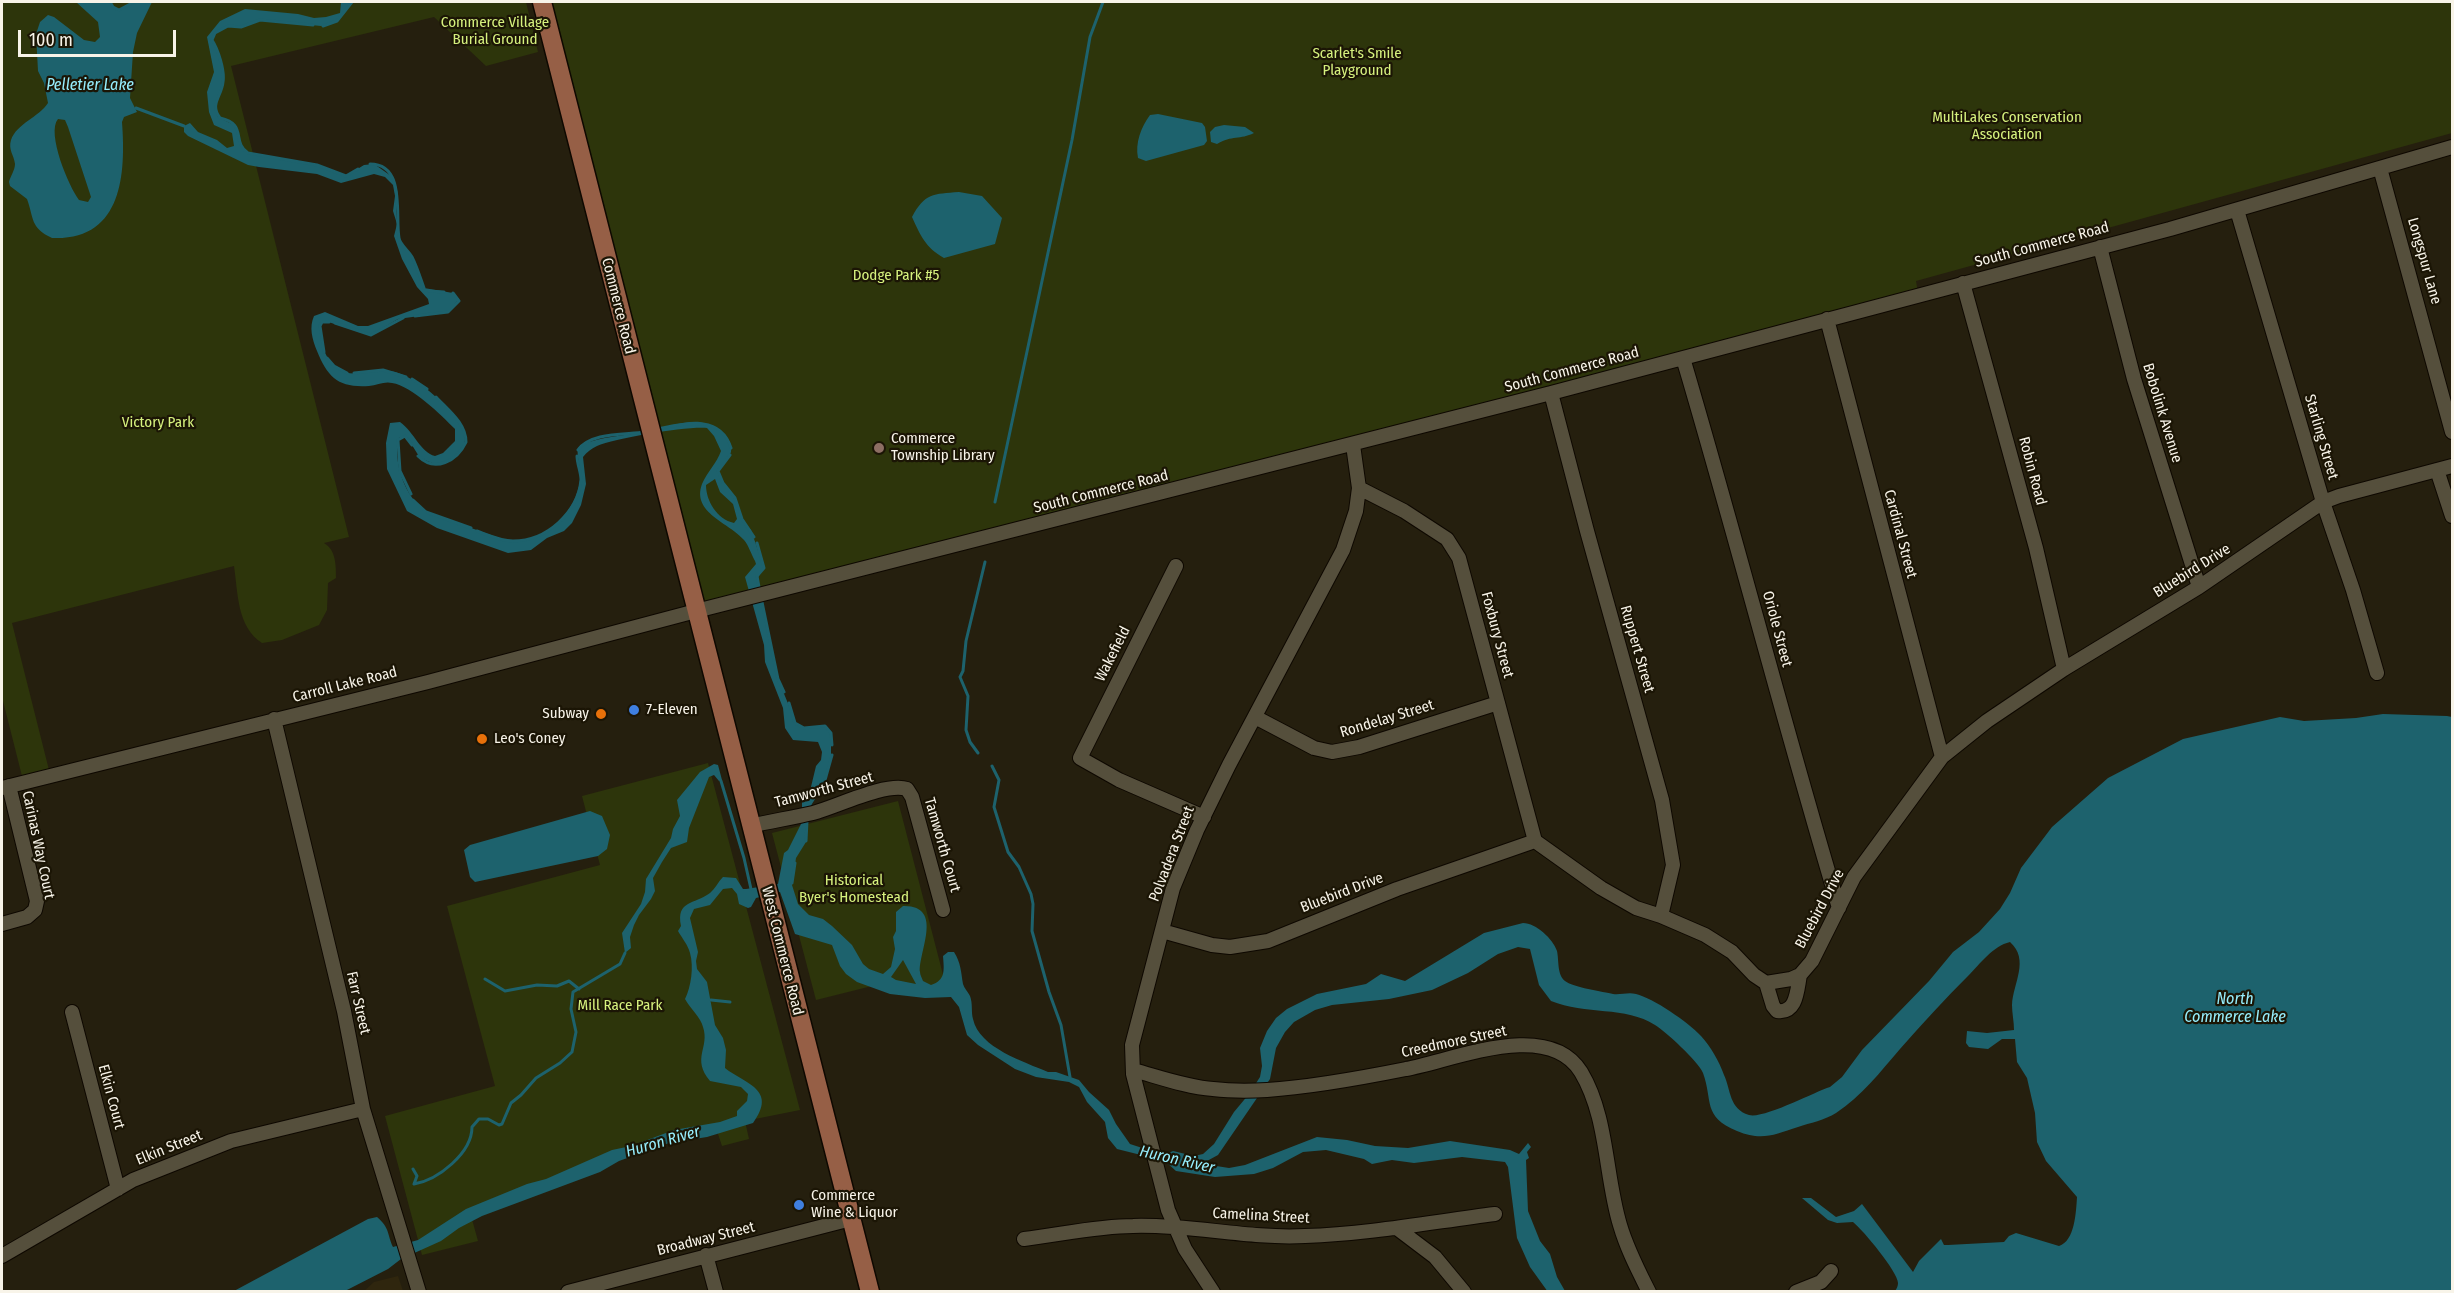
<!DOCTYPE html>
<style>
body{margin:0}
#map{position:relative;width:2454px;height:1293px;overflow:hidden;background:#251f0e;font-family:"Fira Sans Condensed",sans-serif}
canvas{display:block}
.frame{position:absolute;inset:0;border:3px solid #f8f4e9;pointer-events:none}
.scale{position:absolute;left:18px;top:30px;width:158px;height:27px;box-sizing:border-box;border:3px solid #f8f4e9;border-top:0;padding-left:8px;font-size:18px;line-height:21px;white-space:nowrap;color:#f8f4e9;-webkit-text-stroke:4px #1b1505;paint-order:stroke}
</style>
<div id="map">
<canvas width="2454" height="1293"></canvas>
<div class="frame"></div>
<div class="scale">100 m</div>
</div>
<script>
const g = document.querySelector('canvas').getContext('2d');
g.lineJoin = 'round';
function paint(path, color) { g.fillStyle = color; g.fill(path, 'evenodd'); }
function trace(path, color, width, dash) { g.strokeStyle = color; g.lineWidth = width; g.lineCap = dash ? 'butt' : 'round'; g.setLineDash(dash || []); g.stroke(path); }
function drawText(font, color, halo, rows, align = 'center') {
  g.font = font + ' "Fira Sans Condensed",sans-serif'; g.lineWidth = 4.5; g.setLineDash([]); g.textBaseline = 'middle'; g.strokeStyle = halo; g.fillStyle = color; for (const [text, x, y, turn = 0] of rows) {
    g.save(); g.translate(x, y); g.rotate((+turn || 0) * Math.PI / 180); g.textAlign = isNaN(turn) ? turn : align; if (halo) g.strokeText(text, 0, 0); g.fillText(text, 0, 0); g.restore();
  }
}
const built = new Path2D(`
 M398 1276 403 1291H364L374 1282Z`);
const green = new Path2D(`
 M2 2H526L538 52 486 66 434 17 231 66 349 537 324 543C336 550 336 565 336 578L328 583 327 610 319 625 282 640 262 643C237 627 238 593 234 566L12 623 50 774 23 780 2 697Z
 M543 2H2452V133L1916 281 1918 293 697 609Z
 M708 763 800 1110 745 1121 749 1139 722 1146 716 1128 673 1136 470 1212 478 1241 422 1255 385 1116 495 1086 447 906 600 865 582 796Z
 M898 801 947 990 872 986 816 1000 772 833Z`);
const water = new Path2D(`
 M76 2H110L113 7 119 10 134 2H152L137 33 133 52 130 98 137 112 124 117 122 122C126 175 122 241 52 238 30 228 34 218 27 199L10 186 9 182C10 177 15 170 15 164 14 155 8 150 11 140 16 124 39 117 48 103L44 83 38 71 36 34 40 22 48 15 54 17 84 40 95 42 100 37 98 22ZM58 119 65 120 68 127 91 197 88 202 79 200C69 187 46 133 58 119Z
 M341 2H352C345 15 336 24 321 26L260 20 242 27 228 26 215 33 212 40C218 49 224 69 224 81 223 95 210 101 218 117L236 126 241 147 248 153 317 165 346 176 364 165 374 164 394 178 398 194 396 211 399 239 411 256 424 288 453 293 459 299 448 312 398 319 371 335 328 322H322L320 326C321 342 324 361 340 370 355 379 373 367 390 371 397 372 405 375 411 379 428 387 476 428 463 447 457 456 448 463 437 465L420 458 407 437H400C391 461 406 498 426 512L505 540C541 546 576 515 580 480 582 469 576 459 578 448L581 445C603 436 622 436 645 432 660 429 685 420 700 422 713 425 734 436 731 452 729 459 721 464 718 471L723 483 738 504 742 519 751 530 764 568 757 579 778 679 796 723 804 728 825 726 831 733V761L825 780 808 808 806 842 796 858 792 885 798 904 809 915 823 919 832 926 852 945 863 964 869 969 883 974 891 967 895 949 893 937 896 931V912L903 906C945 905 918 953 920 972 920 975 922 978 923 981L931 985C946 980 944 970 943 956L948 952H954C961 963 961 972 963 984 964 988 968 992 970 996 973 1004 971 1012 973 1019 979 1048 1025 1062 1048 1072H1056L1079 1080 1089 1092 1109 1110 1116 1124 1130 1144 1164 1155 1173 1151 1194 1156 1203 1154 1214 1144 1234 1112 1249 1094 1260 1077 1262 1066 1260 1048 1267 1031 1276 1018 1287 1009 1317 994 1366 984 1381 974 1405 981 1484 933 1523 923C1536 923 1553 939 1557 951 1559 960 1557 975 1565 981 1572 987 1604 992 1613 994 1621 995 1628 992 1636 994 1653 998 1688 1022 1701 1036 1711 1047 1719 1061 1724 1075 1731 1090 1729 1109 1749 1115 1764 1119 1814 1092 1830 1087L1842 1077 1862 1050 1929 981 1953 952 1979 932 2000 909 2010 893 2021 868 2052 827 2108 778 2183 739 2280 717 2304 721 2356 718 2383 714 2447 716 2452 717V1291H1895C1897 1288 1898 1286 1898 1283 1898 1272 1863 1230 1853 1222L1837 1223 1828 1220 1802 1198H1811L1836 1217 1854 1211 1862 1204 1913 1272 1919 1261 1941 1239 1944 1245H1948L2004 1242 2009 1236 2016 1233 2059 1246C2075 1241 2076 1212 2077 1197L2046 1161 2037 1142 2035 1113 2027 1078 2017 1062 2015 1039H2002L1988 1049 1969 1047 1966 1043 1967 1031 1987 1033 2014 1030C2014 1022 2012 1013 2012 1005 2013 983 2030 960 2010 942 1993 946 1980 964 1968 976 1945 999 1922 1024 1900 1049 1880 1072 1862 1096 1836 1113 1825 1120 1810 1123 1798 1127 1774 1135 1761 1141 1737 1131 1702 1117 1713 1100 1703 1073 1698 1061 1666 1032 1655 1025 1626 1006 1585 1015 1551 1001L1539 985 1530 949 1518 947 1498 954 1468 973 1432 990 1389 999 1332 1005 1315 1010 1294 1022 1285 1032 1276 1048 1270 1079 1218 1155 1207 1161 1210 1165 1229 1168 1245 1165 1317 1137 1347 1140 1375 1146 1408 1148 1450 1141 1510 1150 1519 1154 1528 1143 1531 1147 1527 1152 1529 1158 1526 1160 1528 1211 1540 1241 1550 1254 1557 1277 1565 1291 1548 1292 1530 1267 1517 1238 1508 1167 1505 1162 1462 1157 1414 1163 1392 1160 1372 1164 1364 1159 1326 1150 1303 1152 1273 1168 1254 1174 1215 1177 1176 1171 1165 1161 1117 1149 1108 1138 1105 1122 1087 1102 1079 1087 1069 1082 1036 1077 1015 1069 978 1045 967 1035 959 1007 951 997 925 998 890 994 857 982 846 974 840 966 832 945 795 934 780 892 756 898 751 907 748 908 739 904 737 894 732 888 723 889 710 905 694 909 690 918 698 952 696 961 697 969 707 982 715 1025 723 1038 726 1050 725 1068C745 1084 778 1089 753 1123L707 1137 669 1143 619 1161 600 1172 482 1216 459 1228 441 1241 401 1259 388 1269 345 1291H234L368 1219 377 1217C390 1228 387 1234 393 1247L418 1240 466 1209 527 1184 546 1179 612 1150 631 1146 674 1130 720 1122 737 1116V1111L747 1101 748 1094 741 1087 710 1081C691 1058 710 1048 703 1027 701 1018 690 1008 685 999 691 987 694 967 690 953 688 945 682 938 678 931L681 926C676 900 694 905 710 893 715 889 718 882 723 877L736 878 743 889H746L778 884 784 853 788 850 802 822V802L810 791 816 766 821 760 822 752 818 742 793 740 785 728 783 708 765 662 764 645 745 577 756 564 755 561C751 554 749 546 744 540 730 523 691 513 702 484 707 472 717 463 721 451L714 436 707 428C687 426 616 438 597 446 591 449 587 452 583 457L586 484 581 505 572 523 564 531 547 538 531 550 508 553 437 528 407 511 387 469 386 443 390 423 400 422C414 432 421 453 435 456L443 453 455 441V429C441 415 412 386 392 383 385 381 377 385 369 386 339 388 328 378 317 351 312 339 309 327 314 316L325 312 358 326H368L429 304 428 299 417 287 402 259 394 236 397 224 393 211 395 196 393 185 385 177 374 174 341 183 317 174 259 167 248 165 188 136 184 132V126L190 123 198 132 217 140 227 148 234 146 232 133 214 125 209 112 207 92 214 72 207 37 220 21 245 9 298 14 314 18 326 17 340 13ZM715 479 720 492 733 504 737 519 734 523C717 519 706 501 706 485ZM903 960 916 984 896 980 891 977Z
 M1158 114 1202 123 1205 127 1207 141 1204 145 1146 161 1138 158C1135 143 1141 127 1150 115Z
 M1224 125 1245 127 1254 133C1240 140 1232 135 1217 144L1211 142 1210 132 1215 127Z
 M959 192 982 196 1002 218 995 244 944 258C926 248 920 235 912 217 925 193 933 194 959 192Z
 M714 764 718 765 722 780 719 781 714 775 709 777 689 828 687 842 671 848 662 862 653 878 655 891 651 899 639 915 634 925 630 937 631 948 625 953 622 933 641 904 645 892 646 879 671 838 673 829 680 816 677 800 700 772Z
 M590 811 602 816 610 835 607 849 598 856 475 882 470 877 464 850 470 845Z`);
const stream = new Path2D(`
 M110 2 113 7 119 10 134 2
 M313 25 260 20 241 27 228 26 215 33 212 40C218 49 225 71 223 82 222 96 209 104 220 118 248 124 231 142 248 153L317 165 346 176 358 169
 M323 26 337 21 352 2
 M136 108 184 126
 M370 164C406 164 395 215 399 238 400 245 409 251 412 257 417 267 420 277 424 288
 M429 291 444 292
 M415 316 448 312 459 301 453 293
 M335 323 371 335 403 318
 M324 352 320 326 322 322H329
 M327 358 334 366 347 373
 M354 373 383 370 406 377
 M412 379 427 389
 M657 429C683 424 720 413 731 448
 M578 450C591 432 625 435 645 432
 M730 455 718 471 723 483 735 498 742 519 754 537
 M418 456C435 473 457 461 466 442 466 423 448 410 436 397
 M411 494 400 471 398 440 405 436 412 445
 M413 500 426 512 471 528
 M995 502 1072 140 1090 37 1103 2
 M477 531C488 535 501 541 513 541 547 541 578 512 581 480 581 472 577 464 577 456
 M757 543 764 568 757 576 759 587
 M762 602 778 679 784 692
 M789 703 795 723 804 728 825 726 831 733 832 745
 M978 753 970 742 966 730 968 696 960 677 963 671 966 641 985 562
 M992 766 999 780 994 807 1008 852 1019 867 1031 894 1033 904 1032 931 1049 992 1061 1025 1070 1077
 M721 781 744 858 751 889
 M809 806 825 780 832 755
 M806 841 807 821
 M792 883 795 863
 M485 979 505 991 537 985 557 986 569 981 579 989
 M711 1000 730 1002
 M413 1169 417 1176 414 1184C438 1180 472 1153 472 1127L479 1119H488L499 1125 502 1124 511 1103 521 1095 536 1078 560 1063 572 1052 576 1032 571 1009 573 992 620 964 625 953`);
const minor = new Path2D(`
 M2380 168 2452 432
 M2237 210 2323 502 2353 590 2377 673
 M2100 247 2134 379 2199 587
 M1963 283 2036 548 2064 669
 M1827 319 1942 757
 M1683 358C1737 540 1784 725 1839 908
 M1551 393 1587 531 1662 800 1673 865 1661 916
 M2437 470 2452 516
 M1359 488 1404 511 1447 539 1459 558 1535 841
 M1176 566 1080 758 1119 780 1204 817
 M1255 717 1314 748 1332 752 1359 747 1498 703
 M274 719 344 1011 363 1109 419 1292
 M2 788 428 682 696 611 1551 393 2170 229 2452 147
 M750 826C771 821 792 818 813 813 836 807 886 782 907 789L912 797 943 910
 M1535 841 1601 888 1636 908 1661 916 1705 935 1732 952 1754 975 1766 983 1791 979 1800 975 1812 961 1854 877 1942 757 1987 721 2064 669 2199 587 2323 502 2339 496 2452 466
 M2 924 27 917 35 910 37 901 9 786
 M1162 931 1212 945 1230 947 1268 941 1397 889 1535 841
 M1766 983 1773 1006 1777 1011C1797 1014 1797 990 1800 975
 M72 1012 118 1189
 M1133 1070C1159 1077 1186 1087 1213 1089 1230 1091 1249 1091 1267 1090 1313 1087 1361 1078 1406 1069 1452 1061 1548 1018 1581 1072 1608 1117 1605 1176 1620 1225 1627 1249 1638 1270 1649 1292
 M1398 1229 1435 1257 1464 1292
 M1024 1239C1059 1235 1097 1226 1133 1226 1190 1224 1247 1239 1305 1236 1369 1234 1432 1222 1495 1214
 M706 1255 716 1292
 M2 1256 133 1180 231 1141 363 1109
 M568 1292 851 1219
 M1213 1292 1185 1249 1168 1210 1133 1074 1132 1045 1173 888 1197 830 1229 765 1343 550 1356 511 1359 488 1353 445
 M1796 1292 1821 1282 1831 1271`);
const major = new Path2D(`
 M542 2 870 1292`);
const markers = [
 [879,448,6,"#8d6e63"],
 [634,710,6,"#3f7fe0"],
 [601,714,6,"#e8710a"],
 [482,739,6,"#e8710a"],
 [799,1205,6,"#3f7fe0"]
];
const parkNames = [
 ["Commerce Village",495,23],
 ["Burial Ground",495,40],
 ["Scarlet's Smile",1357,54],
 ["Playground",1357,71],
 ["MultiLakes Conservation",2007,118],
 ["Association",2007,135],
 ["Dodge Park #5",896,276],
 ["Victory Park",158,423],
 ["Historical",854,881],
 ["Byer's Homestead",854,898],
 ["Mill Race Park",620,1006]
];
const streetNames = [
 ["South Commerce Road",2042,245,-15],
 ["Longspur Lane",2424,261,74],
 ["Commerce Road",618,306,76],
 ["South Commerce Road",1572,370,-15],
 ["Bobolink Avenue",2162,413,73],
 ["Starling Street",2321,437,74],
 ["Robin Road",2032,471,75],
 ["South Commerce Road",1101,492,-14],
 ["Cardinal Street",1900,534,75],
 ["Bluebird Drive",2192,571,-32],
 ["Oriole Street",1777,629,75],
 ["Foxbury Street",1497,635,75],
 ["Ruppert Street",1637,649,74],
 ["Wakefield",1113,654,-63],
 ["Carroll Lake Road",345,685,-14],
 ["Rondelay Street",1387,719,-17],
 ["Tamworth Street",824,790,-15],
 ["Carinas Way Court",38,845,78],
 ["Tamworth Court",942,845,74],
 ["Polvadera Street",1172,854,-69],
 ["Bluebird Drive",1342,893,-21],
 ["Bluebird Drive",1820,909,-62],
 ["West Commerce Road",782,951,76],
 ["Farr Street",358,1003,77],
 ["Creedmore Street",1454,1042,-12],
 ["Elkin Court",111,1097,75],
 ["Elkin Street",169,1148,-22],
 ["Camelina Street",1261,1216,3],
 ["Broadway Street",706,1239,-14]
];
const poiNames = [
 ["Commerce",891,439],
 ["Township Library",891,456],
 ["7-Eleven",646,710],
 ["Subway",589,714,"right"],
 ["Leo's Coney",494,739],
 ["Commerce",811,1196],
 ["Wine & Liquor",811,1213]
];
const waterNames = [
 ["Pelletier Lake",90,86],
 ["North",2235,1000],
 ["Commerce Lake",2235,1018],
 ["Huron River",663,1142,-16],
 ["Huron River",1177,1160,13]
];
paint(built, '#2f260e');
paint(green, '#2d350b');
paint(water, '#1d626d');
trace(stream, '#1d626d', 3);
trace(minor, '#0e0800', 16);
trace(major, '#0e0800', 21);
trace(minor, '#554f3c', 14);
trace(major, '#965f46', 18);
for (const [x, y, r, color] of markers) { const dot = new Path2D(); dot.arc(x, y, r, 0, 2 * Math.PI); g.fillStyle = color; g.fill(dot); trace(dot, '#1b1505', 2); }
drawText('15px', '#d6f17e', '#1b1505', parkNames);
drawText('15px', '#f8f4e9', '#1b1505', streetNames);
drawText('15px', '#f8f4e9', '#1b1505', poiNames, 'left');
drawText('italic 16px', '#96eefd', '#1b1505', waterNames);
</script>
